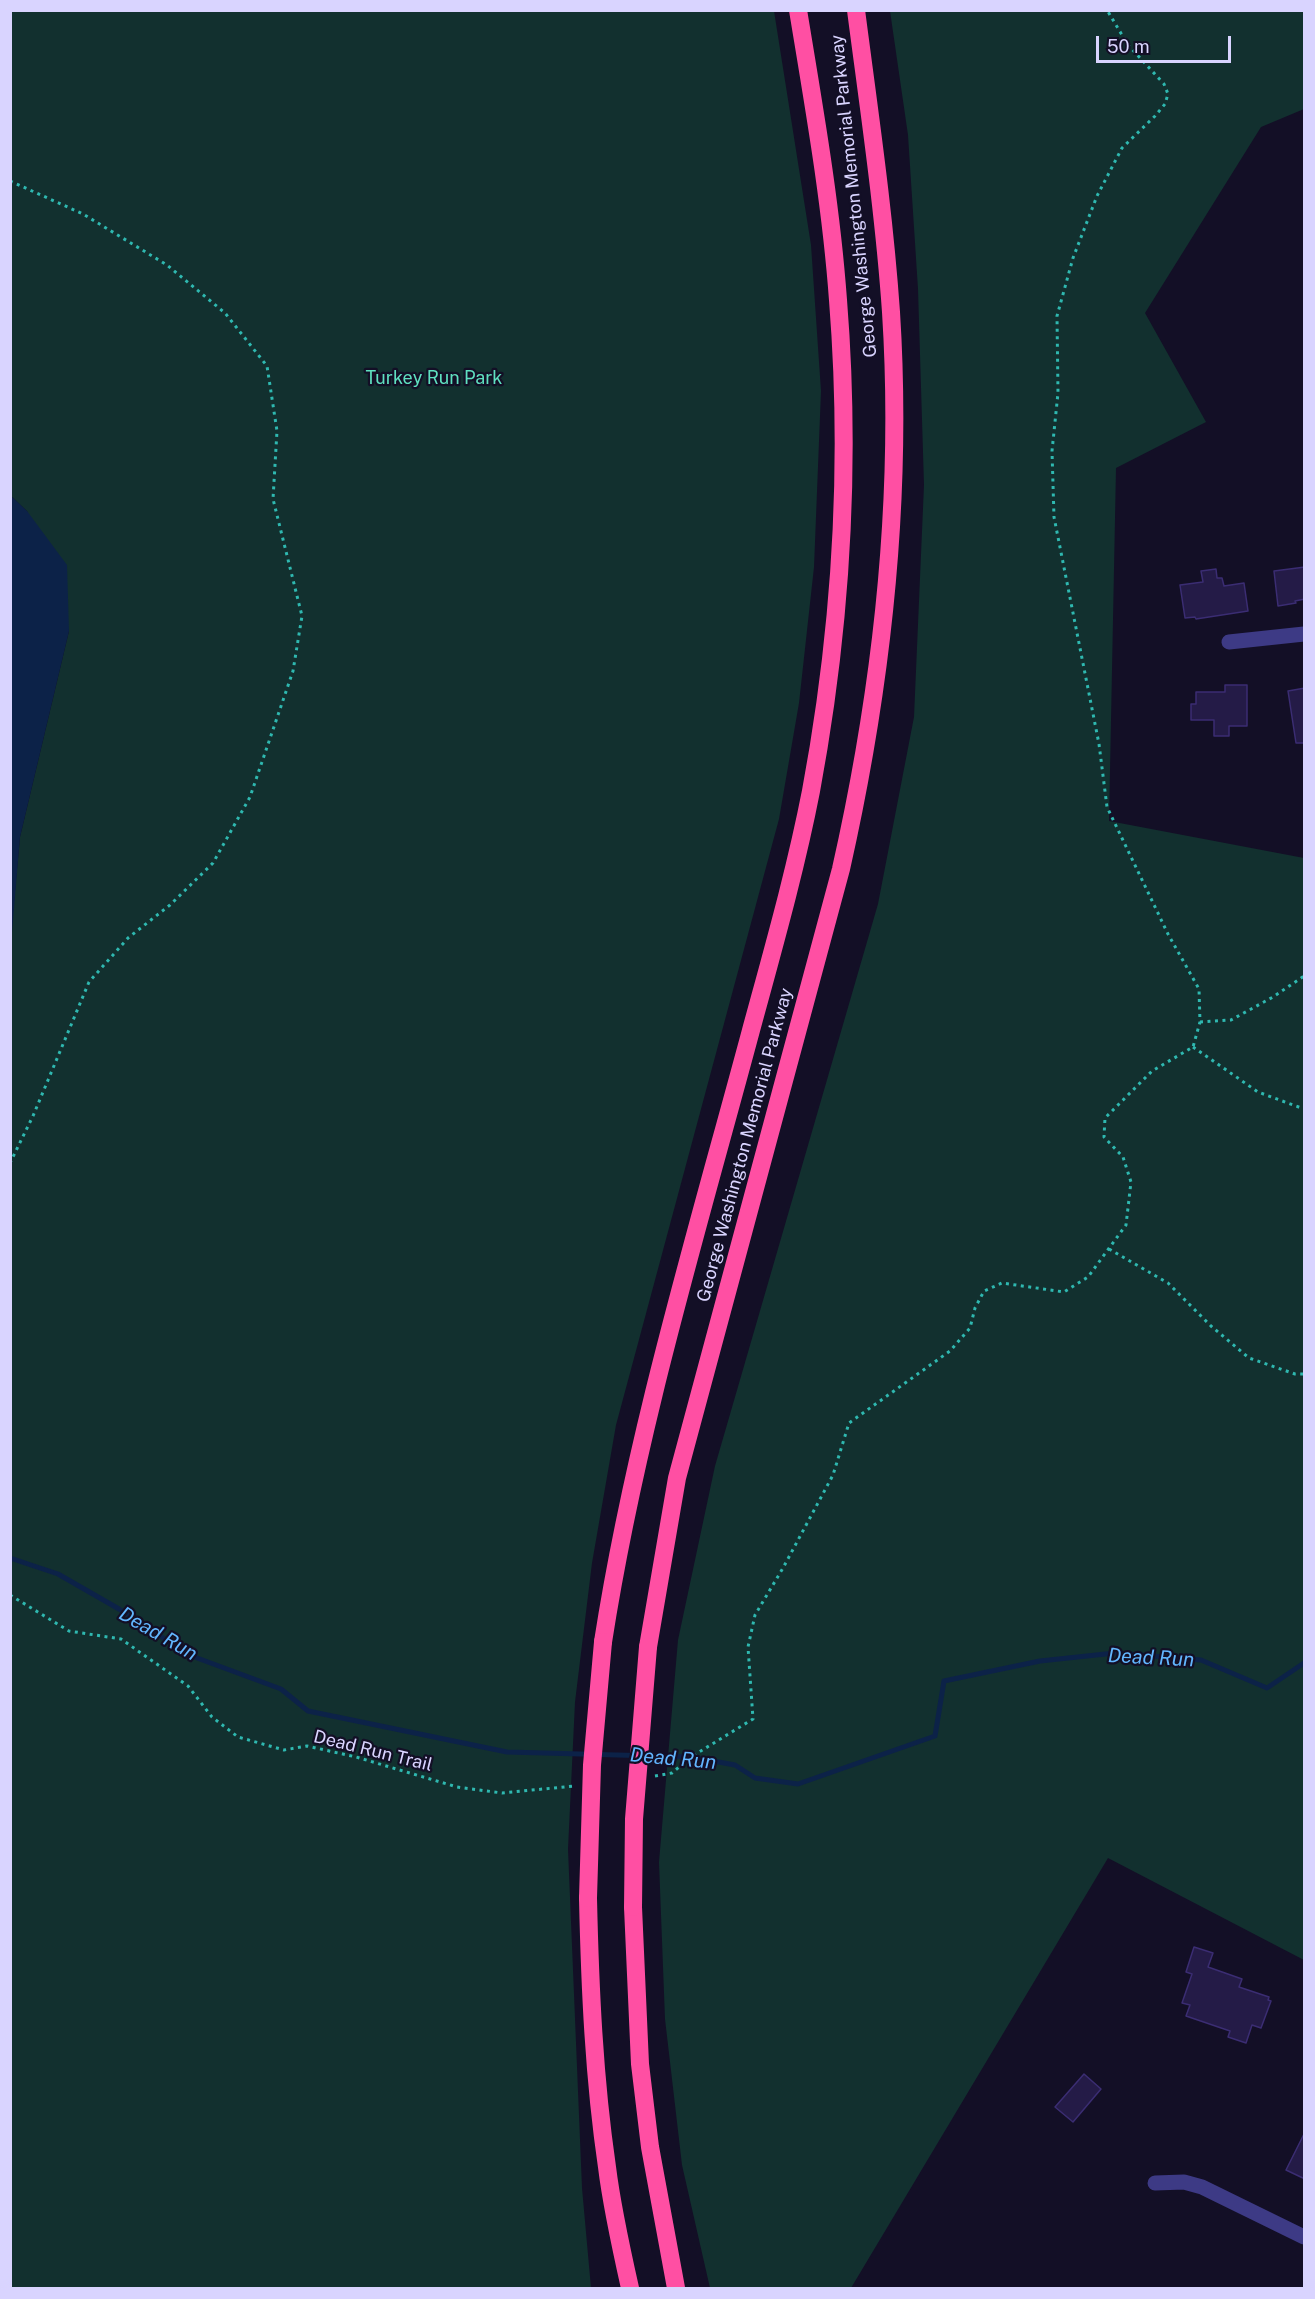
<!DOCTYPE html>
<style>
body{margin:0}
#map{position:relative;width:1315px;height:2299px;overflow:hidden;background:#130f26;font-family:"Public Sans",sans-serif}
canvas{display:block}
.frame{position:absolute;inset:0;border:12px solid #d9d4ff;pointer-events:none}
.scale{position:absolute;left:1096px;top:36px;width:135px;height:27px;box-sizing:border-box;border:3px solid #d9d4ff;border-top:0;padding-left:8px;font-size:18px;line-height:21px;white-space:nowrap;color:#d9d4ff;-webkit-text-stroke:4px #130f26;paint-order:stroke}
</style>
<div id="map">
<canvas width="1315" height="2299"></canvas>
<div class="frame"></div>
<div class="scale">50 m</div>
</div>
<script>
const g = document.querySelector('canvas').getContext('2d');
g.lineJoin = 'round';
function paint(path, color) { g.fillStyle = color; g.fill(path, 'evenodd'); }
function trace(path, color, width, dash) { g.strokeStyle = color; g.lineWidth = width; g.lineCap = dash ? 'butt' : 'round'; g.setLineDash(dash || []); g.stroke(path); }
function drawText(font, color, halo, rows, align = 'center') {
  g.font = font + ' "Public Sans",sans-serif'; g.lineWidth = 4.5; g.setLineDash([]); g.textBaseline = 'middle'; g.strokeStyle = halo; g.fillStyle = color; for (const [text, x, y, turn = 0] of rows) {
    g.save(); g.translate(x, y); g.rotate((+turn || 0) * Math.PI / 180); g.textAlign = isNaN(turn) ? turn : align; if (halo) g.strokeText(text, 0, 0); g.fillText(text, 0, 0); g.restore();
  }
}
const green = new Path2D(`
 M11 11H774L811 245 821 391 814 567 799 703 779 819 616 1425 592 1563 575 1702 568 1849 582 2188 591 2288H11L10 944 20 837 69 631 27 511 11 496Z
 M890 11H1304V109L1261 127 1145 313 1206 422 1116 468 1109 821 1304 858V1960L1108 1858 851 2288H710L682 2165 665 2019 659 1862 678 1640 715 1466 878 904 914 717 924 485 918 289 908 135Z`);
const water = new Path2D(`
 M11 496 27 511 67 565 69 631 20 837 11 944Z`);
const stream = new Path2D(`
 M10 1558 58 1574 119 1609 189 1655 281 1689 308 1711 507 1752 691 1757 735 1765 755 1778 798 1784 935 1736 944 1681 1040 1661 1115 1653 1201 1660 1267 1688 1304 1663`);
const building = new Path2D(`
 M1305 567V599L1295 601 1296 603 1278 606 1274 571Z
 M1216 569 1217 578H1222L1224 586 1244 583 1248 611 1196 619 1195 617 1185 618 1180 585 1203 582 1201 571Z
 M1225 685H1247V726H1229V736H1214V720H1191V704H1196V692H1225Z
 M1305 688V743H1296L1288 691Z
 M1194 1947 1213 1953 1208 1967 1242 1979 1239 1987 1269 1997 1268 2000 1271 2001 1261 2028 1252 2025 1246 2043 1228 2037 1230 2031 1186 2016 1190 2005 1182 2003 1192 1974 1186 1972Z
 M1084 2074 1101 2089 1073 2122 1055 2107Z
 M1305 2132V2179L1286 2170Z`);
const path = new Path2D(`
 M10 181 83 214 167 265 225 313 267 366 277 431 273 499 302 616 293 671 250 797 213 863 170 905 128 938 89 982 33 1116 10 1163
 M1200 1022 1231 1020 1273 997 1304 976
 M1193 1047 1258 1092 1304 1109
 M1109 1249 1168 1283 1211 1326 1249 1358 1295 1374H1304
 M10 1595 69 1631 121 1639 188 1686 212 1717 238 1737 284 1750 307 1746 356 1757 457 1787 502 1793 574 1786
 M655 1776 672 1773 691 1757 753 1719 748 1647 755 1615 783 1568 833 1475 849 1423 950 1351 970 1328 975 1308 984 1291 1002 1283 1064 1292 1088 1277 1126 1225 1131 1182 1123 1157 1104 1137 1105 1118 1152 1071 1193 1047 1200 1022 1199 989 1168 934 1107 807 1099 744 1054 517 1052 451 1058 393 1057 316 1073 258 1097 196 1122 148 1155 116 1165 104 1168 94 1164 84 1128 45 1107 10`);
const minor = new Path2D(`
 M1229 642 1304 634
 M1155 2183 1184 2182 1202 2187 1304 2237`);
const highway = new Path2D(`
 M603 1642C635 1436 696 1235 750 1034 772 953 795 873 811 791 841 630 851 463 838 300 831 203 814 107 798 10
 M648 1647 677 1478 841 869C882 687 903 499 891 312 884 211 869 110 856 10
 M588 1898C590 1988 594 2078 607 2167 612 2208 621 2248 630 2288
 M633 1907 640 2064 650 2147 676 2288`);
const highwayBridge = new Path2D(`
 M588 1898 592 1765 603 1642
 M633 1907 634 1819 648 1647`);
const streetNames = [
 ["George Washington Memorial Parkway",854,196,-96],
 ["George Washington Memorial Parkway",745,1145,-75],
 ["Dead Run Trail",373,1751,14]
];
const parkNames = [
 ["Turkey Run Park",434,378]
];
const waterNames = [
 ["Dead Run",158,1634,30],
 ["Dead Run",1151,1658,3],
 ["Dead Run",673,1759,5]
];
paint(green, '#12302f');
paint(water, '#0c2248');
trace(stream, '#0c2248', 5);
paint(building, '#241b47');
trace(building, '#3b2d73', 1.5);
trace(path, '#2fb8b0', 3, [3, 4.5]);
trace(minor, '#3d3a85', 15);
trace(highway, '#ff4fa3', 18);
trace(highwayBridge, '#ff4fa3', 18);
drawText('18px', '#d9d4ff', '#130f26', streetNames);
drawText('18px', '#5fe0c0', '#130f26', parkNames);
drawText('italic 20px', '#62b6ff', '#130f26', waterNames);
</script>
